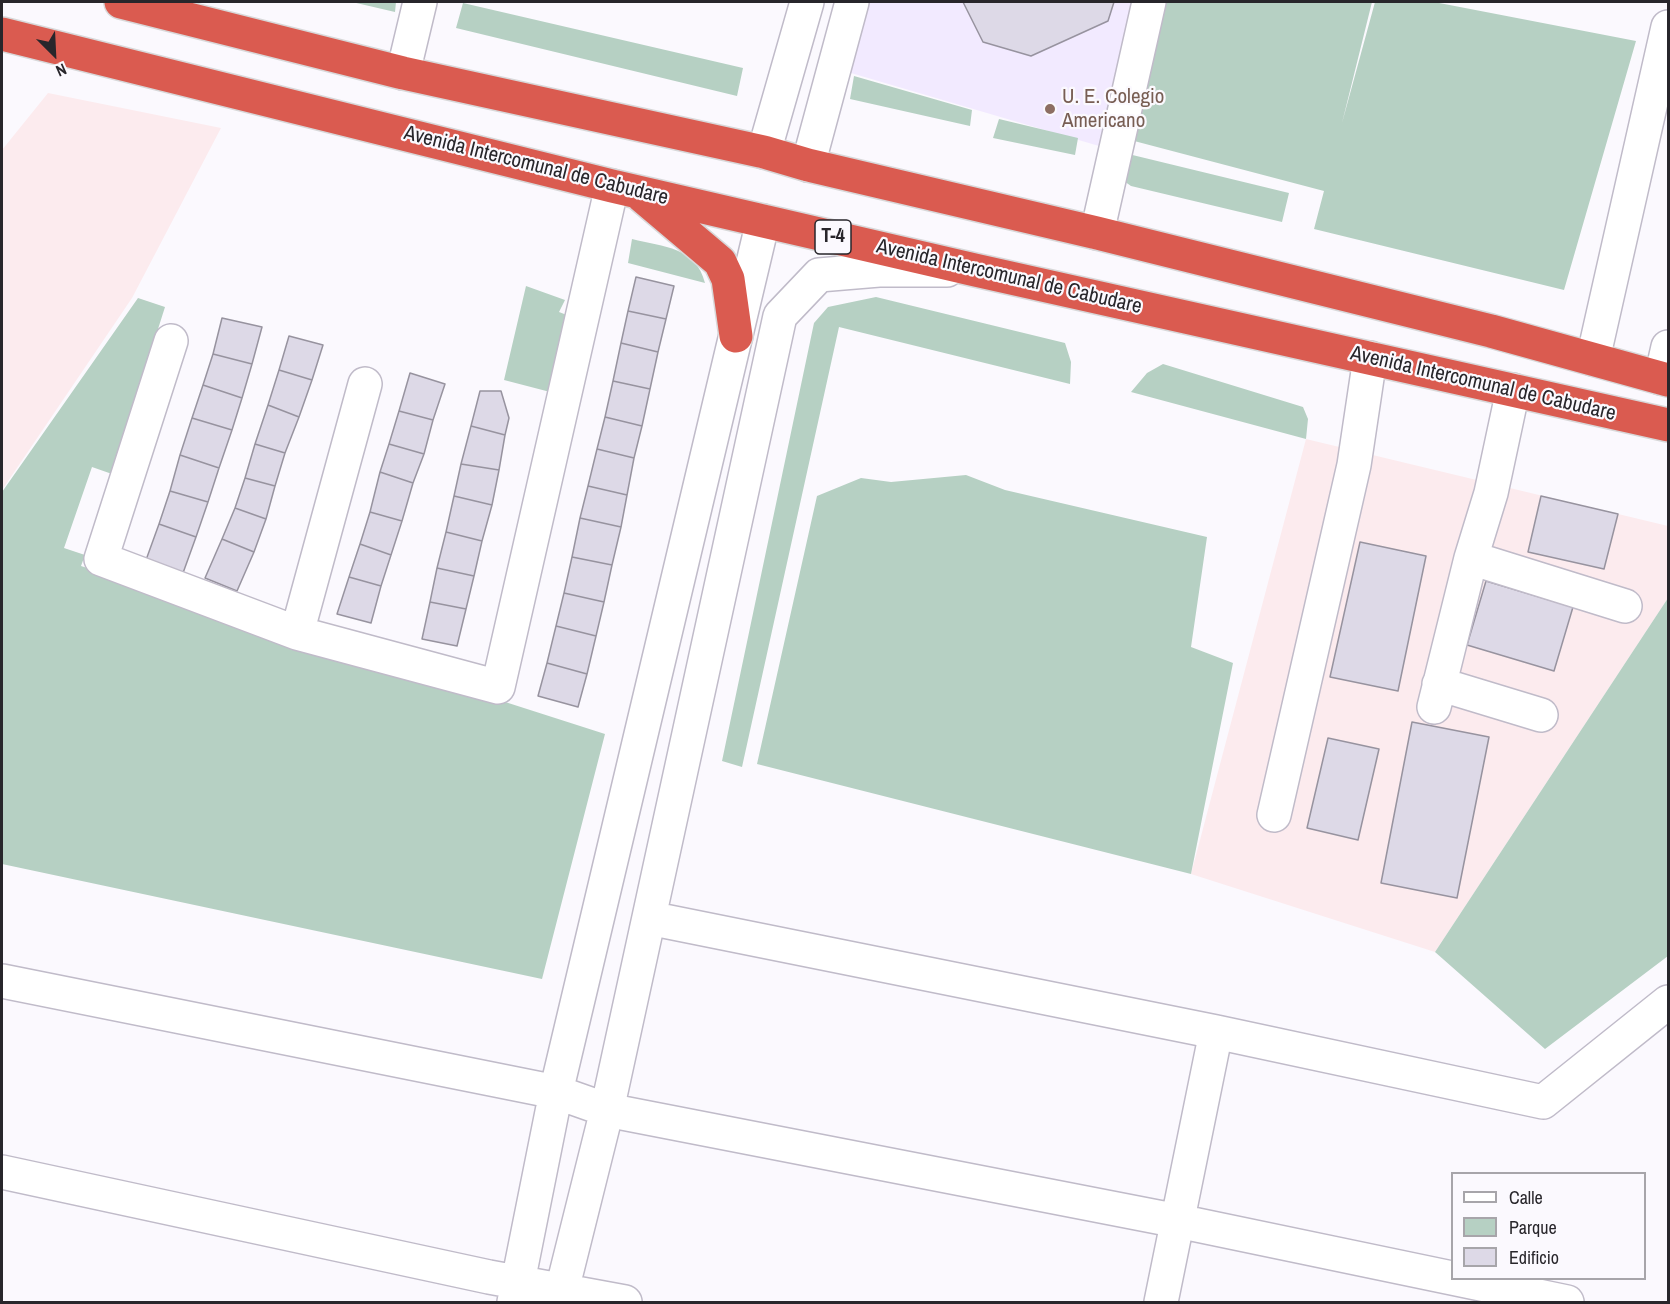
<!DOCTYPE html>
<style>
body{margin:0}
#map{position:relative;width:1670px;height:1304px;overflow:hidden;background:#fbf9fe;font-family:"Archivo Narrow",sans-serif}
canvas{display:block}
.frame{position:absolute;inset:0;border:3px solid #28262b;pointer-events:none}
.legend{position:absolute;left:1451px;top:1172px;width:195px;height:108px;box-sizing:border-box;background:#fbf9fe;border:2px solid #a7a5aa;margin:0;padding:8px 10px;list-style:none;font-size:18px;color:#28262b}
.legend li{display:flex;align-items:center;gap:12px;height:30px}
.legend b{width:30px;border:2px solid #a7a5aa}
.north{position:absolute;left:24px;top:24px;width:60px;height:60px;-webkit-text-stroke:4px #fbf9fe;paint-order:stroke;rotate:156deg;font-size:16px;font-weight:700;line-height:24px;text-align:center;color:#28262b}
.north::after{content:'';display:block;margin:auto;width:21px;height:27px;background:#28262b;clip-path:polygon(50% 0,100% 100%,50% 72%,0 100%)}
</style>
<div id="map">
<canvas width="1670" height="1304"></canvas>
<div class="frame"></div>
<ul class="legend">
<li><b style="height:8px;background:#fff"></b>Calle</li>
<li><b style="height:16px;background:#b6d0c3"></b>Parque</li>
<li><b style="height:16px;background:#ddd9e7"></b>Edificio</li>
</ul>
<div class="north">N</div>
</div>
<script>
const g = document.querySelector('canvas').getContext('2d');
g.lineJoin = 'round';
function paint(path, color) { g.fillStyle = color; g.fill(path, 'evenodd'); }
function trace(path, color, width, dash) { g.strokeStyle = color; g.lineWidth = width; g.lineCap = dash ? 'butt' : 'round'; g.setLineDash(dash || []); g.stroke(path); }
function drawText(font, color, halo, rows, align = 'center') {
  g.font = font + ' "Archivo Narrow",sans-serif'; g.lineWidth = 4.5; g.setLineDash([]); g.textBaseline = 'middle'; g.strokeStyle = halo; g.fillStyle = color; for (const [text, x, y, turn = 0] of rows) {
    g.save(); g.translate(x, y); g.rotate((+turn || 0) * Math.PI / 180); g.textAlign = isNaN(turn) ? turn : align; if (halo) g.strokeText(text, 0, 0); g.fillText(text, 0, 0); g.restore();
  }
}
const commercial = new Path2D(`
 M48 93 221 128 132 298 2 490V150Z
 M1306 439 1668 526V598L1435 952 1191 874Z`);
const built = new Path2D(`
 M851 2H1150L1116 151 834 68Z`);
const green = new Path2D(`
 M352 2H396L395 12Z
 M1151 2H1372L1342 123 1375 2H1434L1636 41 1564 290 1314 229 1324 191 1119 137Z
 M463 3 743 68 737 96 456 28Z
 M854 76 972 110 970 126 850 99Z
 M999 119 1078 138 1075 155 993 138Z
 M1116 151 1289 193 1282 222 1131 186 1121 179Z
 M632 239C664 247 696 247 705 283L628 263Z
 M526 286 565 300 559 312 572 317 554 393 504 380Z
 M876 297 1065 343 1071 362 1070 384 839 327 742 767 722 761 814 323 828 307Z
 M138 298 165 307 112 474 92 467 64 548 85 555 81 566 605 734 542 979 2 864V492Z
 M1163 364 1303 407 1308 419 1306 439 1131 392 1147 373Z
 M966 475 1005 490 1207 537 1191 647 1233 663 1191 874 757 764 817 496 861 478 891 482Z
 M1668 598V956L1545 1049 1435 952Z`);
const building = new Path2D(`
 M963 2H1114L1108 21 1031 56 983 42Z
 M636 277 674 286 666 319 628 311Z
 M628 311 666 319 658 352 621 343Z
 M222 318 262 327 252 364 213 354Z
 M289 336 323 345 312 380 279 370Z
 M621 343 658 352 650 389 613 381Z
 M213 354 252 364 242 398 203 385Z
 M279 370 312 380 299 417 268 405Z
 M410 373 445 384 433 420 399 411Z
 M613 381 650 389 642 426 605 417Z
 M203 385 242 398 232 430 192 418Z
 M480 391H501L509 418 505 435 471 426Z
 M268 405 299 417 285 453 255 444Z
 M399 411 433 420 424 454 389 444Z
 M605 417 642 426 634 458 597 449Z
 M192 418 232 430 219 468 180 455Z
 M471 426 505 435 499 470 461 464Z
 M255 444 285 453 275 486 245 478Z
 M389 444 424 454 413 483 380 472Z
 M597 449 634 458 627 495 588 486Z
 M180 455 219 468 208 502 170 491Z
 M461 464 499 470 492 505 454 496Z
 M380 472 413 483 402 521 370 512Z
 M245 478 275 486 266 519 235 508Z
 M588 486 627 495 621 527 580 518Z
 M170 491 208 502 196 537 159 524Z
 M454 496 492 505 482 541 446 532Z
 M1541 496 1618 514 1604 569 1528 552Z
 M235 508 266 519 254 552 222 539Z
 M370 512 402 521 391 555 360 544Z
 M580 518 621 527 612 565 572 557Z
 M159 524 196 537 183 573 146 560Z
 M446 532 482 541 474 576 437 568Z
 M222 539 254 552 237 591 205 578Z
 M1360 542 1426 556 1398 691 1330 677Z
 M360 544 391 555 381 586 349 577Z
 M572 557 612 565 604 602 564 593Z
 M437 568 474 576 466 609 430 602Z
 M349 577 381 586 371 623 337 614Z
 M1486 581 1573 607 1554 671 1467 645Z
 M564 593 604 602 596 636 556 626Z
 M430 602 466 609 457 646 422 639Z
 M556 626 596 636 587 674 547 663Z
 M547 663 587 674 578 707 538 696Z
 M1412 722 1489 737 1457 898 1381 883Z
 M1328 738 1379 749 1358 840 1307 828Z`);
const minor = new Path2D(`
 M403 73 420 2
 M764 152 807 2
 M808 165 852 2
 M1097 233 1149 2
 M171 341 101 559 297 633 498 687 612 186
 M1593 359 1668 27
 M1661 378 1668 347
 M1471 558 1625 606
 M297 633 365 384
 M1439 684 1541 715
 M1434 707 1471 558 1491 493 1513 390
 M1274 815 1354 465 1370 358
 M649 918 1216 1032 1543 1102 1668 1002
 M2 981 556 1092 607 1110 1178 1221 1567 1302
 M2 1172 489 1277 625 1302
 M514 1302 556 1092 763 221
 M559 1302 607 1110 780 316 819 275 879 270H947
 M1161 1302 1216 1032`);
const highway = new Path2D(`
 M121 2 403 73 764 152 808 165 1097 233 1491 331 1668 380
 M2 34 612 186 975 270 1668 425
 M642 196 720 262 728 279 736 336`);
const markers = [
 [1050,109,6,"#8d6e63"]
];
const shields = [
 [833,237,36]
];
const shieldNames = [
 ["T-4",833,237]
];
const educationNames = [
 ["U. E. Colegio",1062,97],
 ["Americano",1062,121]
];
const streetNames = [
 ["Avenida Intercomunal de Cabudare",536,166,14],
 ["Avenida Intercomunal de Cabudare",1009,277,13],
 ["Avenida Intercomunal de Cabudare",1483,384,13]
];
paint(commercial, '#fcebee');
paint(built, '#f2eaff');
paint(green, '#b6d0c3');
paint(building, '#ddd9e7');
trace(building, '#97939f', 1.5);
trace(minor, '#c0bbc9', 36);
trace(highway, '#d8d8d9', 36);
trace(minor, '#fff', 33);
trace(highway, '#da5b50', 33);
for (const [x, y, r, color] of markers) { const dot = new Path2D(); dot.arc(x, y, r, 0, 2 * Math.PI); g.fillStyle = color; g.fill(dot); trace(dot, '#fbf9fe', 2); }
for (const [x, y, w] of shields) { const box = new Path2D(); box.roundRect(x - w / 2, y - 17, w, 34, 4.5); g.fillStyle = '#fbf9fe'; g.fill(box); trace(box, '#28262b', 1.5); }
drawText('bold 20px', '#28262b', null, shieldNames);
drawText('21px', '#785e54', '#fbf9fe', educationNames, 'left');
drawText('21px', '#28262b', '#fbf9fe', streetNames);
</script>
